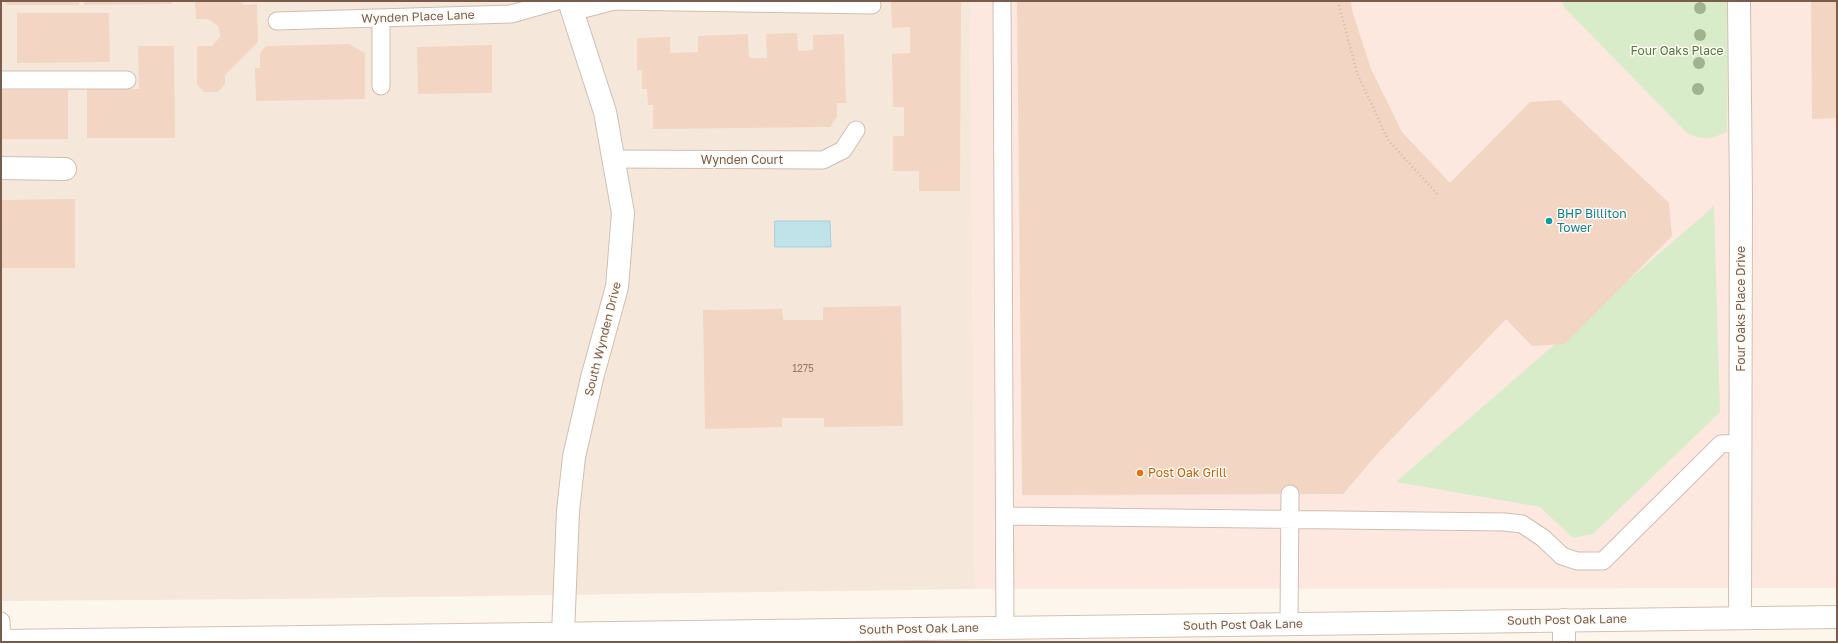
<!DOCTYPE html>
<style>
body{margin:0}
#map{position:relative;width:1838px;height:643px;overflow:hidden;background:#fdf6ec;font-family:"Golos Text",sans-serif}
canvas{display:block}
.frame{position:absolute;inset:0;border:2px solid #7a5c4d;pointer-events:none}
</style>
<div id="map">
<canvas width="1838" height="643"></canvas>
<div class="frame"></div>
</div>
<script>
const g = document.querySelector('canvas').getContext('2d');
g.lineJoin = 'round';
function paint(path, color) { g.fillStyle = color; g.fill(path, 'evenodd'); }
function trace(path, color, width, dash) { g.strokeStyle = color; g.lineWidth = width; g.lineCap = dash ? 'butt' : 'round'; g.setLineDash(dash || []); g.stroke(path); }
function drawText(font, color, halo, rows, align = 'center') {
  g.font = font + ' "Golos Text",sans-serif'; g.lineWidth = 3; g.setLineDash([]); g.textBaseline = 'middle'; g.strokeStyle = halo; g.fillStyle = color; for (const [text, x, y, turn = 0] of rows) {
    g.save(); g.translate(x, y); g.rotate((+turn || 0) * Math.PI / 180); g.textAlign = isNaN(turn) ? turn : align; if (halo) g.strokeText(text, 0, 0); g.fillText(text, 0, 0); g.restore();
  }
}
const residential = new Path2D(`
 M1 1H970L975 589 274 599 1 601Z`);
const commercial = new Path2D(`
 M970 1H1837V588L975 589Z`);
const green = new Path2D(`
 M1562 1H1728L1727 132C1711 139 1703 141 1687 133L1564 7Z
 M1714 206 1720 412 1593 534 1573 538 1540 507 1396 482Z`);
const water = new Path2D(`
 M775 221H830L831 247H775Z`);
const building = new Path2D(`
 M6 1H79V5H6Z
 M84 1H172V4L84 5Z
 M195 1H240L244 5 257 4 258 42 225 75V84L218 92H204L197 84V46H212L220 37 219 27 209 19H196Z
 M891 1H961L960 191H919V171H893V136H904V107H893L892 54 910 53V27L892 28Z
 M1017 1H1351L1352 10 1371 69 1402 132 1450 183 1530 102 1560 100 1669 203 1672 236 1565 344 1532 346 1506 319 1379 452 1343 494 1022 495Z
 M1811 1H1837V118L1812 119Z
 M17 13H109L110 62 17 63Z
 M797 33 798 51 813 50V35L844 34 846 103H837V117L830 127 653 129V105H648L647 89H642V70H637V38L670 37V53L698 52V36L748 34 749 58H767L766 34Z
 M349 44 365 53V99L256 101 255 68H260V53L266 46Z
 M492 45V93L418 94 417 47Z
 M138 46H174L175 138H87V89H139Z
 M1 90H68V139H1Z
 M75 199V268H1V200Z
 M901 306 903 426 824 427V418H782V427L705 429 703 310 782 309 783 320H823V307Z`);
const path = new Path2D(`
 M1338 1 1357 73 1388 140 1438 195`);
const service = new Path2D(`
 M1002 1 1005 628
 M572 12 614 1 872 5
 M381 18V86
 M277 21 511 14 557 1
 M1 80H127
 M613 159 823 160 843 150 856 130
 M1005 516 1505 522 1522 524 1543 538 1562 556 1577 561H1603L1721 444 1740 443
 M1 621 2 641
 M1289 624 1290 494`);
const minor = new Path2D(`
 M1739 1 1741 199 1740 618
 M1 168 65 169
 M1564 620V642
 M563 634 568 511 574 457 592 378 617 287 623 213 605 112 569 1`);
const secondary = new Path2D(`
 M1 641 1837 617`);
const trees = [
 [1700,8],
 [1700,35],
 [1699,63],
 [1698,89]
];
const markers = [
 [1549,221,4,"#0f9aa8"],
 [1140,473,4,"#e8710a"]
];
const numberNames = [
 ["1275",803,369]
];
const streetNames = [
 ["Wynden Place Lane",418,17,-2],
 ["Wynden Court",742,160],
 ["Four Oaks Place Drive",1741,309,-90],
 ["South Wynden Drive",603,339,-76],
 ["South Post Oak Lane",1567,620,-1],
 ["South Post Oak Lane",1243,625,-1],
 ["South Post Oak Lane",919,629,-1]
];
const parkNames = [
 ["Four Oaks Place",1677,51]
];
const cultureNames = [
 ["BHP Billiton",1557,214],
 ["Tower",1557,228]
];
const foodNames = [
 ["Post Oak Grill",1148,473]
];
paint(residential, '#f5e8da');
paint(commercial, '#fde8e0');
paint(green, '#d8ecc9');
paint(water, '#bfe3e8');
trace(water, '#a5d3da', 1);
paint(building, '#f3d5c3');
trace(service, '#d1beb0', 19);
trace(minor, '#d1beb0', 24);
trace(secondary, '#d6c0b0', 24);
trace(path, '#d9b8a5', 2.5, [1, 3]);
trace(service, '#fff', 17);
trace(minor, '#fff', 22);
trace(secondary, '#fff', 22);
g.fillStyle = '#a0b28e';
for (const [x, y] of trees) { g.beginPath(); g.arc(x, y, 6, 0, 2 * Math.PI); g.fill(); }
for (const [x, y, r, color] of markers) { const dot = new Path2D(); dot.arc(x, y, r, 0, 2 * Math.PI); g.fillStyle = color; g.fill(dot); trace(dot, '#fffaf3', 1.5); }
drawText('10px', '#987a6a', null, numberNames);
drawText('12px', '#7a5c4d', '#fffaf3', streetNames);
drawText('12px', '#537a41', '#fffaf3', parkNames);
drawText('12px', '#0d838f', '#fffaf3', cultureNames, 'left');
drawText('12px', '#c56008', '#fffaf3', foodNames, 'left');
</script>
